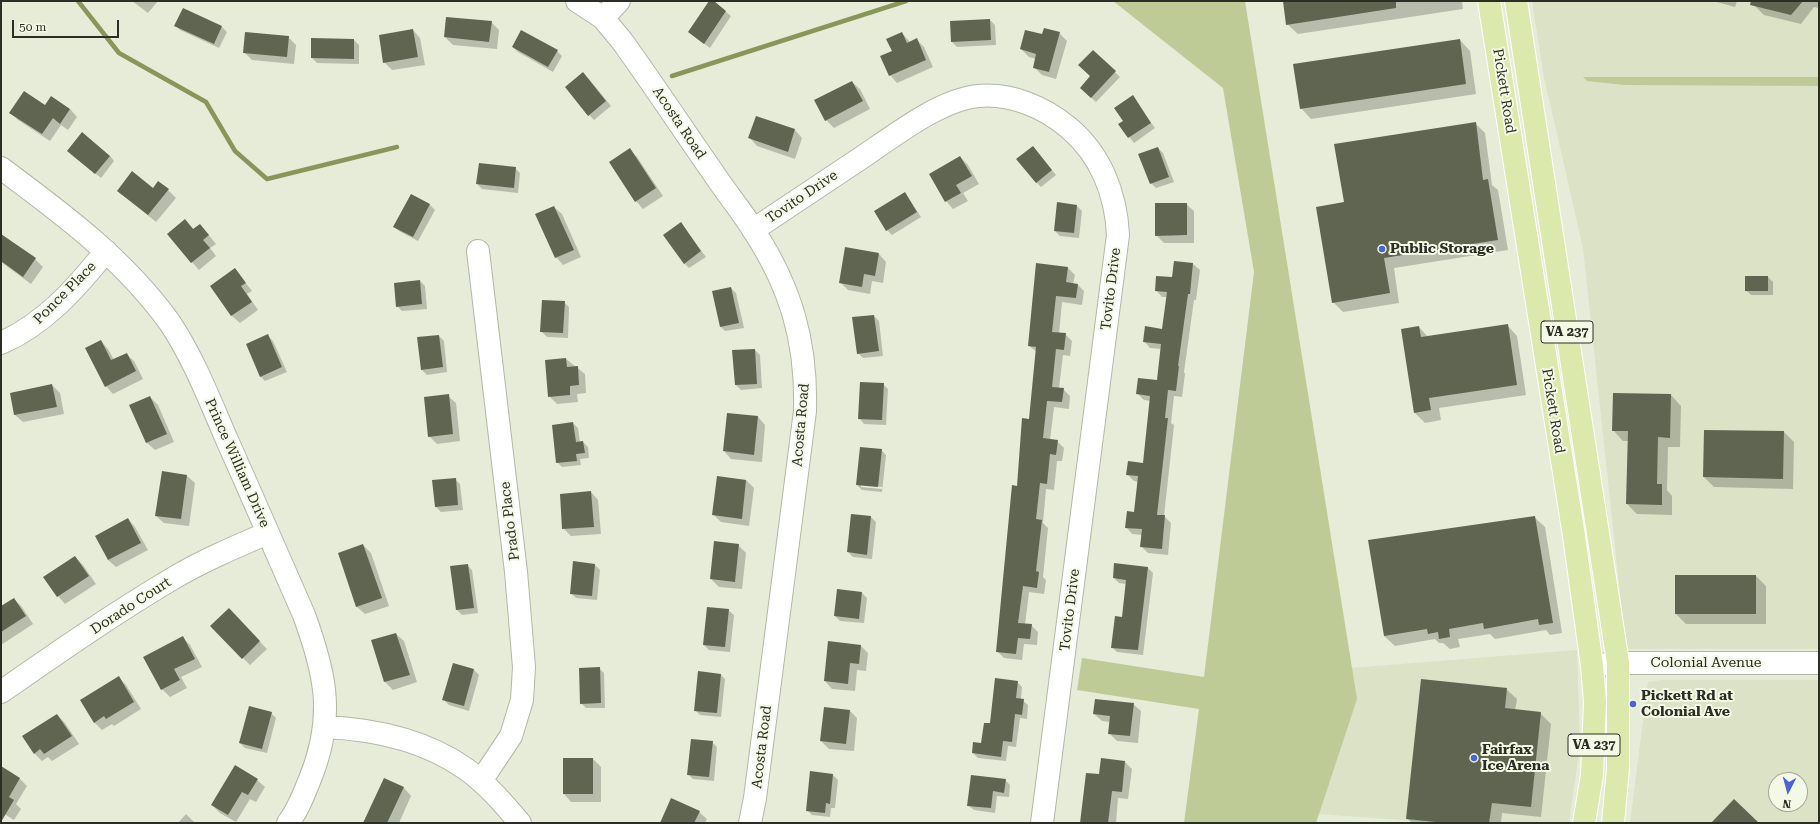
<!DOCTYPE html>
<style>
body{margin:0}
#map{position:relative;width:1820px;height:824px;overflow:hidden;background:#e6ecd7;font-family:"Roboto Serif",serif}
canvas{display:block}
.frame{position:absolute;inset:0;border:2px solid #2c2e26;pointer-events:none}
.north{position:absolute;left:1768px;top:772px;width:40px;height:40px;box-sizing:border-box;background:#f3f9e4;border:1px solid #a3a898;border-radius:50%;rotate:186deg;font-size:11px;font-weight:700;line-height:16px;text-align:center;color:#2c2e26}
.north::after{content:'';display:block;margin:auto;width:14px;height:18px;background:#4864d7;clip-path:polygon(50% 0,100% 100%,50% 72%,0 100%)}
.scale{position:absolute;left:12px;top:20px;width:107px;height:18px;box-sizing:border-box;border:2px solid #2c2e26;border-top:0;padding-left:5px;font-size:12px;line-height:14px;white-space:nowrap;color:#2c2e26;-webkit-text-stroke:3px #f3f9e4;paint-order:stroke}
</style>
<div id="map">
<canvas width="1820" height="824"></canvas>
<div class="frame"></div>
<div class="north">N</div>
<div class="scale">50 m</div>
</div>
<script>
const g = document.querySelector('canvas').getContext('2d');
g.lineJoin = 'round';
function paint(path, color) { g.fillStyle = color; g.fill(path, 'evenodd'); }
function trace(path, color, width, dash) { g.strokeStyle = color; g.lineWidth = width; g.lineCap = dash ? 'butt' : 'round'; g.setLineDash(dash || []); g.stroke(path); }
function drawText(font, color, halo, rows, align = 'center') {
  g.font = font + ' "Roboto Serif",serif'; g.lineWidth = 4; g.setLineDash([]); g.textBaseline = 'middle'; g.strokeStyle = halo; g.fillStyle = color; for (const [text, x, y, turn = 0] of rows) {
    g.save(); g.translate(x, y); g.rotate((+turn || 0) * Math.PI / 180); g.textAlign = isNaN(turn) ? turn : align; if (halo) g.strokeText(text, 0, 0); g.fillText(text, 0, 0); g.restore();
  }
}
const built = new Path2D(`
 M1532 1H1819V649H1626L1583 248 1544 77Z
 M1577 650 1580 746 1569 823H1444L1318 814 1351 668Z
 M1662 680H1819V823H1630L1648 682ZM1776 780H1800V804H1776Z`);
const green = new Path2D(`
 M1113 1H1245L1357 699 1316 823H1184L1199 709 1077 690 1082 658 1204 677 1254 272 1223 88Z
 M1583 77H1819V86L1624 85 1587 81Z`);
const shadow = new Path2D(`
 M132 1H158L148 13Z
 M710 1H713L731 16 710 48 695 37Z
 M1284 1H1462L1463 9 1298 34 1287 24Z
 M1713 1H1737L1735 7Z
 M1756 1H1819V8L1814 7 1801 24 1764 15 1755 6Z
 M183 9 222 27 227 32 219 48 180 30 175 25Z
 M990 20 995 25 996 45 957 47 952 42 951 22Z
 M491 22 499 30 497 49 453 45 445 37Z
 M413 30 420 38 425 65 392 70 384 62Z
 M902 33 910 42 917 40 924 47 933 67 897 83 890 75 893 51Z
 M1059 33 1067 41 1056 79 1042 75 1034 67 1036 59 1029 57 1021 49 1043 35Z
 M288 37 296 45 294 64 252 60 244 52Z
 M354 40 359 45V64L317 63 312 58Z
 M1460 40 1470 51 1476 94 1311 119 1301 108Z
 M513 47 557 51 562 56 553 72 518 52Z
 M1093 51 1120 77 1096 102 1086 93 1092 76Z
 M588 78 611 106 594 120 589 115Z
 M852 82 860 89 870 109 834 128 826 120Z
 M1132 97 1155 128 1134 143 1119 124 1124 121Z
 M45 106 70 109 77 117 68 130 61 125 50 141 18 120 11 113Z
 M756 118 795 130 802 138 795 159 757 146 750 138Z
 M1475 123 1485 133 1492 185 1498 190 1508 250 1394 268 1399 303 1343 312 1333 302 1345 203Z
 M1158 148 1163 153 1174 182 1156 188 1151 183Z
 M630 150 637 157 663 196 643 209 636 201Z
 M1037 152 1056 175 1041 187 1036 182Z
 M73 156H110L114 161 101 178Z
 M960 157 968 165 979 184 963 193 968 201 953 209 946 201Z
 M515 168 520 173 518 193 482 189 477 184Z
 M153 189 168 190 176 198 156 222 118 191Z
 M905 193 921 217 892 235 887 230Z
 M411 195 430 205 435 210 418 241 399 231 394 226Z
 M1186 204 1194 211V243H1164L1156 235Z
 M1077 206 1082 211 1079 238 1060 236 1055 231Z
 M554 207 562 214 581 257 563 265 556 257Z
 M185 220 194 230 207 233 216 244 210 248 216 256 199 270 192 262Z
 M681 224 706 257 689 268 684 263Z
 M1 235 35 259 43 267 31 284 1 262Z
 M879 254 886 262 883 283 872 281 870 294 848 290 840 282Z
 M1174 262 1193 264 1200 270 1196 300H1194L1184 372 1185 374 1182 397 1174 396 1171 423 1174 425 1164 516 1171 523 1168 555 1148 553 1141 546 1143 535 1132 534 1126 527 1135 513 1138 482 1134 481 1128 475 1144 464 1151 401 1144 400 1138 394 1158 381 1162 349 1150 348 1144 341 1163 330 1167 297H1162L1156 290 1173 278Z
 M1068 268 1075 275 1073 284H1077L1084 291 1082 305 1062 302 1059 334H1065L1072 341 1070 356 1063 355 1059 388 1063 389 1070 396 1069 409 1054 407 1050 440 1057 441 1064 448 1062 461H1057L1054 490 1046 489 1043 523 1048 528 1043 577 1046 580 1044 594 1029 592 1025 625H1031L1038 632 1037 645 1024 644 1022 660 1004 658 997 651 1018 487 1030 420 1037 352 1029 346Z
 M235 269 252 291 247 294 258 310 240 323 232 316 212 286Z
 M1768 277 1773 282V295H1751L1746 290Z
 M420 281 425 286 427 309 402 311 397 306Z
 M731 288 736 293 744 328 725 331 720 326Z
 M564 302 569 307 568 338 547 337 542 332Z
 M874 316 879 321 883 356 863 358 858 353Z
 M1507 325 1517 336 1526 395 1439 408 1441 420 1425 423 1414 412 1419 327 1428 337Z
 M268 336 273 341 287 372 265 381 260 376Z
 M439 336 444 341 447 372 427 375 422 370Z
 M101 341 108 349 114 360 126 354 134 361 143 379 113 394 106 386Z
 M755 350 760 355 762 388 741 390 736 385Z
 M566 359 585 374 586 393 577 394 578 402 557 404 549 396Z
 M883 384 888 389 886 425 864 424 859 418Z
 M52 385 60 393 64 414 23 422 15 415 11 393Z
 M1671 395 1681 406 1680 447H1668L1667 490 1672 496V515L1637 514 1627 504 1628 441H1623L1613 430Z
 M448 396 456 403 460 441 437 444 429 436Z
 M150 397 158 405 174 442 155 450 147 443 130 406Z
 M727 414 758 417 765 425 762 462 731 459 724 451Z
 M573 423 578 428 580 442H583L588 447 589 458 580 459 581 465 562 467 557 462Z
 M1784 432 1794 442 1793 489 1714 487 1704 477Z
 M881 450 886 455 882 492 862 490 857 485ZM861 485 883 487 882 489 861 487Z
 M187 476 195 483 189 526 164 523 156 516Z
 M718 477 746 480 754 488 749 526 721 522 714 515Z
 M455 479 460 484 463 510 441 512 436 507 434 481Z
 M591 492 598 500 601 534 571 536 563 528Z
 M871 517 876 522 872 559 853 557 848 552Z
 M1534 517 1545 527 1562 633 1550 635 1546 630 1495 639 1490 634 1458 639 1460 647 1450 649 1443 643H1439L1435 639 1395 646 1384 636Z
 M128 519 135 527 148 550 116 567 108 560Z
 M363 545 371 553 389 606 365 614 357 607 339 553Z
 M738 545 746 553 742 589 719 587 711 579Z
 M75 557 83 565 96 584 65 604 58 596Z
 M574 563 595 565 600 570 597 600 576 598 571 593Z
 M467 565 472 570 478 613 462 615 457 610Z
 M1148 568 1153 573 1143 655 1117 652 1112 647 1123 618 1126 584 1119 583 1114 578Z
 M1756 576 1766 586V624H1686L1676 614Z
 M862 593 867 598 864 623 840 621 835 616Z
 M14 599 22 607 33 624 1 645V608Z
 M229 610 267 649 250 665 211 626Z
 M728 610 734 615 730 652 709 650 704 645Z
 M396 634 404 641 417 682 393 690 385 682 372 641Z
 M182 637 190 645 202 667 181 677 187 688 170 697 162 689Z
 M860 645 868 653 866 671 857 670 855 691 832 689 825 681Z
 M454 664 474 670 479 675 469 711 449 705 444 700Z
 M599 668 604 673 605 708H586L581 703Z
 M720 674 725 679 721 717 700 715 695 710Z
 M119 678 126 685 141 709 114 726 112 724 102 730 94 722Z
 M1017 682 1022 687 1021 699 1028 705 1027 719 1020 718 1016 747 1008 746 1006 761 978 758 973 753 982 744Z
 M1506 689 1517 699 1515 711 1540 713 1551 724 1541 817 1502 813 1501 823H1412L1407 818Z
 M1133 704 1141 711 1138 743 1117 741 1109 733 1110 722 1102 721 1094 714Z
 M850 711 857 718 854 751 829 749 821 741Z
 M271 713 276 718 267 753 245 748 240 743Z
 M57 715 65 723 79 744 52 761 48 757 42 761 34 753Z
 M712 742 717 747 714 781 693 779 688 774Z
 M593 759 601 767V802H571L564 794Z
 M1102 760 1125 762 1132 769 1128 799 1118 798 1116 823H1081L1100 775Z
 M1 768 20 779 27 786 16 804 21 809 14 820 1 812Z
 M811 772 833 775 838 780 835 808H831L830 817 812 815 807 810Z
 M385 779 404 788 411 796 399 823H364Z
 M257 780 265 787 256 802 250 799 236 822 220 813 212 805Z
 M1005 780 1010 785 1009 797 997 796 995 813 974 810 968 805Z
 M699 812 707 819 705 823H661Z
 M186 814 195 823H178Z`);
const stream = new Path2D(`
 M78 1 119 53 206 102 235 151 267 179 397 147
 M672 76 906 1`);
const building = new Path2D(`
 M709 1H714L726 11 704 44 688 32Z
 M1283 1H1396V8L1286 25Z
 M1751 1H1803L1791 15 1750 5Z
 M183 8 222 26 214 44 174 26Z
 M446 17 492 21 489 42 444 37Z
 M990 19 991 40 951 42 950 21Z
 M1044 28 1060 32 1049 72 1033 68 1036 54 1020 49 1025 30 1042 34Z
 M413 29 418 57 383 63 379 35Z
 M521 30 558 50 548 67 512 47Z
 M245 32 289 36 287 57 243 53Z
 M902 32 907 43 917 38 926 60 889 76 880 56 892 51 886 39Z
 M311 38 354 39V59L311 58Z
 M1460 39 1466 84 1300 109 1293 64Z
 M1093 50 1116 71 1091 98 1080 88 1090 76 1078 65Z
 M583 72 606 101 588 116 565 87Z
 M852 81 863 101 825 121 814 100Z
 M24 91 45 105 51 96 70 109 60 124 53 118 42 134 9 113Z
 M1133 95 1151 123 1128 138 1118 124 1123 121 1114 108Z
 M756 116 795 129 788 152 748 138Z
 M1476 122 1483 180 1488 179 1498 240 1384 258 1390 293 1332 303 1316 207 1344 202 1334 144Z
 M82 132 110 156 95 174 67 151Z
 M1033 146 1052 170 1036 183 1016 159Z
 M1158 147 1169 177 1150 184 1138 154Z
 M630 148 656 188 635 202 609 162Z
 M960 156 972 176 956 185 961 193 945 202 929 174Z
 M479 163 516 167 514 188 476 184Z
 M132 171 153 188 158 181 169 189 148 215 117 191Z
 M905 192 917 212 886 231 874 211Z
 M411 194 430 204 413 237 393 227Z
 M1057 202 1077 205 1074 233 1054 231Z
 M1155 203H1187V235L1155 236Z
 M554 206 574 250 555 258 535 214Z
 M185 219 193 229 200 224 209 235 203 240 210 248 191 263 167 234Z
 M681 222 701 251 684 264 663 235Z
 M1 234 36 258 23 277 1 261Z
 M845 247 879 253 875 276 864 274 862 287 839 283Z
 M1174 261 1193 263 1190 294H1188L1178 366H1179L1176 391 1168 390 1165 418H1168L1157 515H1165L1162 549 1140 547 1142 529 1125 528 1127 511 1134 512 1138 476 1126 475 1128 461 1143 463 1150 396 1136 394 1138 378 1157 380 1161 344 1143 342 1145 326 1162 329 1167 292 1155 291 1156 276 1172 277Z
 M1036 263 1068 267 1066 282 1078 284 1076 298 1056 296 1052 332 1066 333 1064 350 1056 349 1052 387 1064 388 1062 402 1047 401 1043 438 1058 440 1056 455 1050 454 1047 484 1040 483 1036 519 1042 520 1036 571 1039 572 1037 588 1023 586 1018 623 1032 624 1030 639 1018 638 1016 654 996 652 1012 485 1017 486 1022 418 1029 419 1036 347 1028 346Z
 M235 268 246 283 241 286 252 302 231 316 210 286Z
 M1745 276H1768V291H1745Z
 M420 280 422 304 396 307 394 283Z
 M731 287 739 323 720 327 712 291Z
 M542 300 565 301 563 333 540 332Z
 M874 315 879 351 857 354 852 317Z
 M1508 324 1517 385 1429 398 1431 410 1414 413 1401 329 1419 326 1421 337Z
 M268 334 282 367 260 377 246 344Z
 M439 335 443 367 421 370 417 337Z
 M101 340 111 360 127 353 136 371 105 387 85 348Z
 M755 349 757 384 735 385 732 350Z
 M566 358 567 367 578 366 579 385 570 386V395L548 397 545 360Z
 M860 382 884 383 882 420 858 419Z
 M52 384 57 407 14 415 10 393Z
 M1613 393 1671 394 1670 438 1658 437 1657 484H1662V505L1626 504 1628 431H1612Z
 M449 394 453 434 428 437 424 397Z
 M150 396 167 434 146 443 129 405Z
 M727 413 758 416 754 455 723 451Z
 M573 422 576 442 583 441 585 453 576 454 577 461 556 463 552 425Z
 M1704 430 1784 431 1783 479 1703 477Z
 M860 447 882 449 878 487 856 485Z
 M162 471 187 475 181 519 155 516Z
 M717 476 746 480 742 519 712 515Z
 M456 478 458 505 435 507 432 480Z
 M591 491 594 527 562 529 560 494Z
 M851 514 871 516 867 555 847 552Z
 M1535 516 1553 623 1539 625 1538 619 1484 629 1483 623 1449 629 1450 637 1439 639 1438 632 1428 634 1427 629 1384 636 1368 540Z
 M128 518 141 543 108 560 95 536Z
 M714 541 739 544 735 582 710 579Z
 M363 544 382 598 356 607 338 553Z
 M75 556 89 576 57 597 43 577Z
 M573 561 595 564 592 596 570 594Z
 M1114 563 1148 567 1138 650 1111 648 1115 616 1122 617 1126 580 1113 578Z
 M468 564 474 608 456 610 450 566Z
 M1675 575H1756V614H1675Z
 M837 589 862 592 859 619 834 616Z
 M14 598 26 616 1 632V606Z
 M707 607 729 609 725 647 703 645Z
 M229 608 260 641 242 659 210 626Z
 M396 633 410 675 384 682 371 640Z
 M183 636 195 659 174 669 180 680 161 690 143 657Z
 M828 641 861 645 859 664 850 663 848 684 824 681Z
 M453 663 474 669 464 706 442 700Z
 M600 667 601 703 580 704 579 668Z
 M698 671 721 674 717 713 694 711Z
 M119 676 134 702 106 719 104 716 94 723 80 700Z
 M995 678 1018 681 1016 698 1024 699 1022 715 1015 714 1012 742 1003 741 1001 757 972 753 973 742 981 743 984 723H990Z
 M1421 679 1507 688 1505 708 1541 712 1531 807 1492 803 1489 823H1446L1406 819Z
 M1095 699 1134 703 1130 736 1108 734 1110 716 1093 714Z
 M249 706 272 712 262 749 239 743Z
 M824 707 850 710 846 744 820 741Z
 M57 714 72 736 44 754 40 749 34 754 22 736Z
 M691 739 713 741 709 777 687 775Z
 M563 758H593V794H563Z
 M1101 758 1125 761 1122 792 1112 791 1108 823H1080L1086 773 1099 774Z
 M235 765 258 779 248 795 242 792 228 815 211 805Z
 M1 766 20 778 9 797 14 800 1 822Z
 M810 771 833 774 830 804 826 803 825 813 806 811Z
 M971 775 1006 779 1004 793 993 791 991 808 967 806Z
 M384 778 404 787 387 823H363Z
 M671 798 700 811 694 823H660Z
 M1734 799 1759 823H1711Z`);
const minor = new Path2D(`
 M577 1 603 18 622 41C653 84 682 128 712 171 725 191 741 210 754 231 791 288 807 342 805 411L755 798 750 823
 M603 18 619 1
 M1 168C63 214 125 260 170 323 194 359 210 401 227 440 253 498 278 556 304 615 326 675 335 717 310 779 304 794 298 810 288 823
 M753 230C789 206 825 182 861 158 894 136 939 100 978 96 1011 93 1044 107 1069 128 1101 155 1116 194 1118 235L1042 823
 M478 251 516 572 524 667 522 700 511 736 481 781
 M1 343C45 324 77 287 106 251
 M1592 666 1618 663H1819
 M1 692C57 653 113 614 172 579 202 561 235 547 268 533
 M324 727C373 729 425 740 466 769 487 784 504 804 520 823`);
const major = new Path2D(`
 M1489 1 1574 536 1592 666 1595 702 1592 775 1584 823
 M1516 1 1618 663V768L1613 823`);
const markers = [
 [1382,249,4,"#4864d7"],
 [1633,704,4,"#4864d7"],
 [1474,758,4,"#4864d7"]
];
const shields = [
 [1567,332,52],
 [1594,745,52]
];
const shieldNames = [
 ["VA 237",1567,332],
 ["VA 237",1594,745]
];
const streetNames = [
 ["Pickett Road",1504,91,81],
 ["Acosta Road",679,123,56],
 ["Tovito Drive",802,197,-34],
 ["Tovito Drive",1111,289,-83],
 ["Ponce Place",65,293,-45],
 ["Pickett Road",1553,411,81],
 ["Acosta Road",801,425,-85],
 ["Prince William Drive",237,463,66],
 ["Prado Place",510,521,-97],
 ["Dorado Court",131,606,-33],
 ["Tovito Drive",1070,610,-83],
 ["Colonial Avenue",1706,663],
 ["Acosta Road",762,747,-83]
];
const poiNames = [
 ["Public Storage",1390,249],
 ["Pickett Rd at",1641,696],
 ["Colonial Ave",1641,712],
 ["Fairfax",1482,750],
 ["Ice Arena",1482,766]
];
paint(built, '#dbe2c6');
paint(green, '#becb97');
paint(shadow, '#0003');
trace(stream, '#89965a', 4.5);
paint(building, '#606552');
trace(minor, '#b2b8a3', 24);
trace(major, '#fff', 24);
trace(minor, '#fff', 22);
trace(major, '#dce9ac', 22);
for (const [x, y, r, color] of markers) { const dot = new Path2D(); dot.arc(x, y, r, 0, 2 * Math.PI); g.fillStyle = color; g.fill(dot); trace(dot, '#f3f9e4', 1.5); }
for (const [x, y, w] of shields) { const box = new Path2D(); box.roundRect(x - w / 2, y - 11, w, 22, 3); g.fillStyle = '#f3f9e4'; g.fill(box); trace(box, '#2c2e26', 1); }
drawText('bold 13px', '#2c2e26', null, shieldNames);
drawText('14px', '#2c2e26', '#f3f9e4', streetNames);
drawText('bold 14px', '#2c2e26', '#f3f9e4', poiNames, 'left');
</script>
